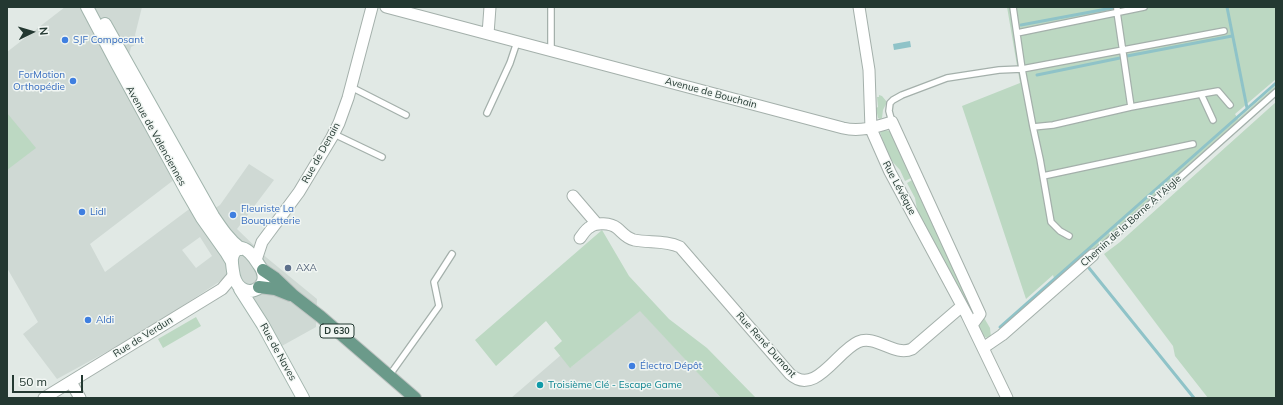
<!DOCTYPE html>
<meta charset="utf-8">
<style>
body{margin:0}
#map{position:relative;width:1283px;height:405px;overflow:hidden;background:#e1e9e5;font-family:Mulish,sans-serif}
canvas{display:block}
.frame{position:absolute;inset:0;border:8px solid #233831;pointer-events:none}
.north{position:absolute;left:12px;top:12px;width:40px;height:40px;-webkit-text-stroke:3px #f1f6f3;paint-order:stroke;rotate:85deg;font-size:11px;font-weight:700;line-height:16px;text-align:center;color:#233831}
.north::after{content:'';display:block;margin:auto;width:14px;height:18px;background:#233831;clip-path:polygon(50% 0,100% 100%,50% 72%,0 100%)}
.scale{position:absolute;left:12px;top:375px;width:71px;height:18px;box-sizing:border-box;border:2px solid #233831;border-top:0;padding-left:5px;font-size:12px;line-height:14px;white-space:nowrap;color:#233831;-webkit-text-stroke:3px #f1f6f3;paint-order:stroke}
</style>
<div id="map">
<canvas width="1283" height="405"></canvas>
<div class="frame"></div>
<div class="north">N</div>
<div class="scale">50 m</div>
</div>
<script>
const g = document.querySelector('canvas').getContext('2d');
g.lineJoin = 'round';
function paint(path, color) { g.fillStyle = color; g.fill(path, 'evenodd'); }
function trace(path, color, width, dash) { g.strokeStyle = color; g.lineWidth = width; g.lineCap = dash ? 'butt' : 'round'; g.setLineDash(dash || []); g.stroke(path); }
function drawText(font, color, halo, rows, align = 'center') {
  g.font = font + ' Mulish,sans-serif'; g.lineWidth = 3; g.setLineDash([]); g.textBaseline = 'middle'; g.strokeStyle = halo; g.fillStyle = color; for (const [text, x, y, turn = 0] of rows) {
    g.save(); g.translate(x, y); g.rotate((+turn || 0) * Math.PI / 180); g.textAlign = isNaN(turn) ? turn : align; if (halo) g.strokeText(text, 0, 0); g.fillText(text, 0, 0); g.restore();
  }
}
const built = new Path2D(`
 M65 7H142L135 35 139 43 131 47 122 83 175 179 90 244 105 272 192 207 198 219 220 205 249 164 274 180 237 229 267 258 317 299 316 327 280 347 255 302 237 297 225 278 143 332 57 379 23 334 38 322 7 268V52ZM200 237 212 256 196 268 182 250Z
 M640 310 721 398H511L561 355 571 367Z`);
const green = new Path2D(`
 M1007 7H1276V79L1235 114 1238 119 1276 85V89L1082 263 1055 282 1053 275 1026 299 962 106 1020 83Z
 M879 95 882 96 887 102 883 110 882 118 880 119 878 118 876 108 878 107 877 97H879Z
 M1276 102V398H1208L1175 356 1173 346 1104 254 1120 242Z
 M7 113 36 148 7 170Z
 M885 130 890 131 911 178 905 181 900 170 890 159 886 150 880 132Z
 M912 180 975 316 974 317 918 215 915 198 907 183Z
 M602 230 629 276 669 319 707 348 756 398H721L640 311 570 368 554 348 562 341 546 321 496 366 475 340Z
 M983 316 990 328 991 338C983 339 981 333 978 327Z
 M196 317 201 326 163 348 158 339Z`);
const water = new Path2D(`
 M910 41 911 47 894 50 893 44Z`);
const stream = new Path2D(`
 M1227 7 1247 108
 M1021 25 1112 8
 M1127 56 1232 36
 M1037 75 1120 58
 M1089 268 1194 398
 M1000 327 1276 83`);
const lane = new Path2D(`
 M551 7V51
 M1013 7 1022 69 1224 31
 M1117 7V12L1131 107
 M1017 33 1144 7
 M351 87 406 115
 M1201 94 1218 91 1230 105
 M487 113 510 63 517 42
 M892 122 889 111 890 103 893 100 902 95 947 78 999 70 1022 69 1033 127 1040 159 1051 222 1060 231 1069 236
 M1033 127 1053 125 1131 107 1201 94 1213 120
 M334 134 382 157
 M1043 176 1193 144
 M1093 255 1276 92
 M389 376 439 306 434 282 452 254`);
const street = new Path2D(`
 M386 7 843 128C860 132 876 127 892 122L980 314 972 325
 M859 7 869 70 871 129 890 172 967 315 1007 398
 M488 34 490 7
 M573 196 597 224
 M580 238C583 234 586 229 590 227 596 222 611 223 617 228 623 233 626 238 634 240 649 243 666 240 680 247L790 374C815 397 837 351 858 342 876 334 894 357 912 349L962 306
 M256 260 262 242 299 192 332 137 339 123 348 98 372 7
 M983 348 1002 335 1093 255
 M71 382 80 398
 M44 398 222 289 233 276`);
const secondary = new Path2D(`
 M87 7 117 64 187 192 202 218 226 252 232 262
 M105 24 213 216C221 228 229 240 241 249
 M242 248C250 250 255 259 259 265 277 289 237 306 233 271 232 263 230 257 236 250Z
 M240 289 263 325 303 398`);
const primary = new Path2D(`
 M263 270 275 278 294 296 321 317 415 398
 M259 287 275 289 290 295`);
const markers = [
 [65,40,4,"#3f7fe0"],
 [73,81,4,"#3f7fe0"],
 [82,212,4,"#3f7fe0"],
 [233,215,4,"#3f7fe0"],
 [288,268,4,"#5c6f8a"],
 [88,320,4,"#3f7fe0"],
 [632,366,4,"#3f7fe0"],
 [540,385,4,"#0f9aa8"]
];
const shields = [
 [337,331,34]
];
const shieldNames = [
 ["D 630",337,331]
];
const shopNames = [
 ["SJF Composant",73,40],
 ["ForMotion",65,75,"right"],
 ["Orthopédie",65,87,"right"],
 ["Fleuriste La",241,209],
 ["Bouquetterie",241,221],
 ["Lidl",90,212],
 ["Aldi",96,320],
 ["Électro Dépôt",640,366]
];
const streetNames = [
 ["Avenue de Bouchain",711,93,15],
 ["Avenue de Valenciennes",156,136,61],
 ["Rue de Denain",321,153,-61],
 ["Rue Lévêque",899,188,62],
 ["Chemin de la Borne À l'Aigle",1131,221,-42],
 ["Rue de Verdun",143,337,-32],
 ["Rue René Dumont",766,345,48],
 ["Rue de Naves",278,352,61]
];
const serviceNames = [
 ["AXA",296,268]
];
const cultureNames = [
 ["Troisième Clé - Escape Game",548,385]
];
paint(built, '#cfd9d4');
paint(green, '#bcd8c2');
paint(water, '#8fc3c8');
trace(stream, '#8fc3c8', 3);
trace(lane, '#a4b0ab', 8);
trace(street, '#a4b0ab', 13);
trace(secondary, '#a1b4ac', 14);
trace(primary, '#bdc3c1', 14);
trace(lane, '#fff', 5.5);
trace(street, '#fff', 11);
trace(secondary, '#fff', 12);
trace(primary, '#6b9a8a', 12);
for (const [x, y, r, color] of markers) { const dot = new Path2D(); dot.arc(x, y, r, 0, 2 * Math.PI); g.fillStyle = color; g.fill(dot); trace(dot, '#f1f6f3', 1.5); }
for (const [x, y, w] of shields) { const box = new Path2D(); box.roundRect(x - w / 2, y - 7, w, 14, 3); g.fillStyle = '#f1f6f3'; g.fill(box); trace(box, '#233831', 1); }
drawText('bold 9px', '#233831', null, shieldNames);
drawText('10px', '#366cbe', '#f1f6f3', shopNames, 'left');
drawText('10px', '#233831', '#f1f6f3', streetNames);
drawText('10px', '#4e5e75', '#f1f6f3', serviceNames, 'left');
drawText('10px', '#0d838f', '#f1f6f3', cultureNames, 'left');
</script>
